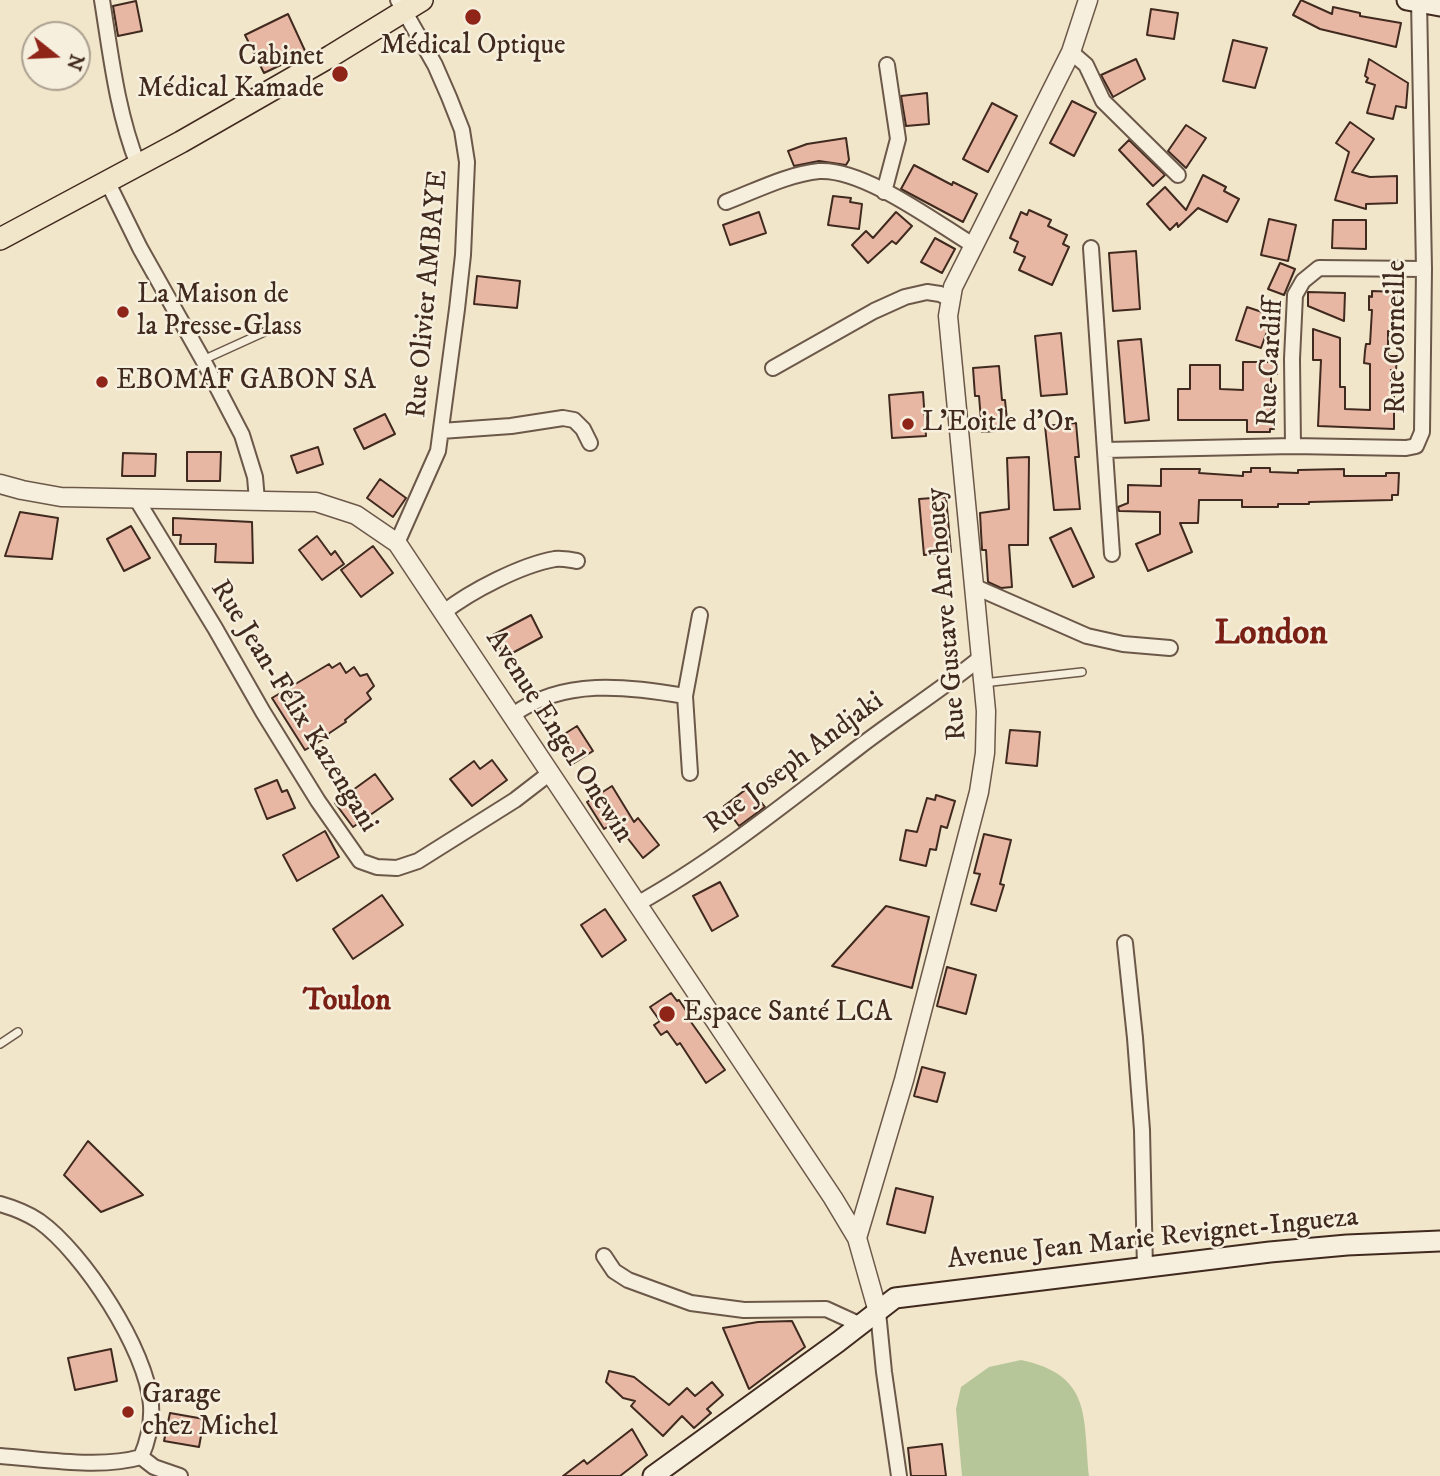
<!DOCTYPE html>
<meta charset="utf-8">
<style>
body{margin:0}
#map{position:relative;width:1440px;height:1476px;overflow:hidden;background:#f1e6ca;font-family:"IM FELL DW Pica",serif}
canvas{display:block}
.north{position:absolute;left:21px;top:21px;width:70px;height:70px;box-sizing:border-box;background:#f6efdd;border:2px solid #ada091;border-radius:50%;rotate:108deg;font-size:19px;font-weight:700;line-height:28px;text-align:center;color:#40291e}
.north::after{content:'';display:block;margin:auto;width:24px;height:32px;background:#8f2418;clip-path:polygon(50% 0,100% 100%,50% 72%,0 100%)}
</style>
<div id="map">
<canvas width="1440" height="1476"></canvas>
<div class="north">N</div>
</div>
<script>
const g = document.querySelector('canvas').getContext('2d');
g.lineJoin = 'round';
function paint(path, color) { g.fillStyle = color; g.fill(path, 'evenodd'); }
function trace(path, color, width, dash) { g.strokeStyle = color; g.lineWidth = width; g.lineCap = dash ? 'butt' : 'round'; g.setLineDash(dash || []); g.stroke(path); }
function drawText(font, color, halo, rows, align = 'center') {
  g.font = font + ' "IM FELL DW Pica",serif'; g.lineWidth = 5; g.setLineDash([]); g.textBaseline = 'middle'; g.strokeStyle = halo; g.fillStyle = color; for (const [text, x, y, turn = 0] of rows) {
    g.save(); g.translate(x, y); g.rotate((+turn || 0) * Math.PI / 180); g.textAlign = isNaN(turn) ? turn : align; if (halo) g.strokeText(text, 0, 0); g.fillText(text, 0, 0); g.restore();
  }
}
const green = new Path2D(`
 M1021 1360C1092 1375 1083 1416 1089 1476H962L956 1409 961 1387 989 1367Z`);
const building = new Path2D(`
 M1301 0 1332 14 1333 7 1360 13V16L1401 23 1396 47 1320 29 1293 15Z
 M136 1 142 31 118 36 113 6Z
 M1151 9 1178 13 1174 39 1147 35Z
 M288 14 306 53 264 73 245 35Z
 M1233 40 1267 48 1255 88 1223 81Z
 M1136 59 1145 79 1113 97 1101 75Z
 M1369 59 1408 83 1406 108 1396 106 1393 119 1367 113 1375 85 1366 82 1368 78 1365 76Z
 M927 93 929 124 906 126 901 96Z
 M1072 101 1096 113 1074 156 1050 143Z
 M992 103 1017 116 988 172 963 159Z
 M1350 122 1374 139 1352 172 1370 177 1397 176V203L1366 204V209L1335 200 1349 152 1336 143Z
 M1186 125 1206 138 1186 168 1168 151Z
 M846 138 849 160 846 165 819 161 794 166 788 151 807 144Z
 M1129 140 1165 175 1153 186 1119 150Z
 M914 165 952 185 953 182 977 194 963 222 901 189Z
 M1203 175 1226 187 1224 191 1239 199 1227 222 1198 208 1178 227 1177 223 1170 230 1147 204 1165 187 1186 210Z
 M833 196 851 198 850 202 862 204 859 229 828 225Z
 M1029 210 1051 220 1048 226 1067 235 1063 244 1069 247 1052 285 1019 270 1025 257 1014 252 1018 242 1010 238 1021 212 1027 215Z
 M759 212 766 233 730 245 723 225Z
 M896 212 912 226 896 244 892 241 868 263 852 245 866 231 873 238Z
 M1269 219 1296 225 1288 261 1261 255Z
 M1333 220H1366V249L1332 248Z
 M935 238 955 249 942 273 921 262Z
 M1136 251 1140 309 1113 311 1109 253Z
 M1280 263 1295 269 1284 295 1268 289Z
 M477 276 520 281 517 308 474 304Z
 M1372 291 1397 292 1393 331H1388V356H1397L1396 370H1391V395H1394V429L1318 426 1321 360H1313V329L1340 338V387H1345V409L1370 410V364L1364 363 1365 351 1366 344H1370L1372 310H1369V296L1372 297Z
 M1308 292 1345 293 1344 321 1308 306Z
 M1247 307 1277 317 1273 327 1269 326 1261 348 1236 340Z
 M1061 333 1067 394 1041 396 1035 336Z
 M1141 339 1149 420 1125 423 1118 341Z
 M1243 362H1277V374H1271V417H1274V429H1270V432H1247V420H1178V389H1190V365H1220V389L1243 390Z
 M999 366 1002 400H1005L1008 430 982 432 979 396H975L973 368Z
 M923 392 926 436 892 438 889 395Z
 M385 414 395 434 364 449 354 429Z
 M1076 423 1079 457H1075L1080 509 1054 510 1045 426Z
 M318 447 323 464 297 473 291 456Z
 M187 452H221L220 481H187Z
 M123 453 156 454 155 476H122Z
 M1029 457 1028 545H1009L1012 587 1001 588 988 582 986 550H982L980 513 1009 509 1007 458Z
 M1251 468H1270V472L1298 473V470L1344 469V476H1386V473H1399L1398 495H1392V500L1309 502V504H1278V507H1242V500H1199L1198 523H1180L1192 552 1148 571 1136 544 1160 534V512L1119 511 1118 507 1128 503V485L1161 486V469H1200L1199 473 1243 476V472H1251Z
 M380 479 406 498 393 517 367 498Z
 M946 497 951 552 924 555 919 499Z
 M20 512 58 518 52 559 5 556Z
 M173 518 252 522 253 563 215 562 216 544H180L181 535H173Z
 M131 526 150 558 124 571 107 539Z
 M1071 528 1094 577 1073 587 1050 538Z
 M317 536 331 555 335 551 344 564 322 580 299 550Z
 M373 546 393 573 361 597 341 570Z
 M531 615 542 637 505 657 493 635Z
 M340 663 346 673 354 667 360 676 367 674 374 686 367 693 371 699 345 720 346 722 328 734 329 736 305 750 272 698 329 664 332 668Z
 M577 726 593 751 571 765 555 740Z
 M1010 730 1040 732 1037 766 1006 763Z
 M492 760 507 780 472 806 450 779 474 761 480 769Z
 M375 774 393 799 353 827 335 803Z
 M277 780 282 792 287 790 295 808 267 819 255 789Z
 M612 786 634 822 638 818 659 845 643 858 615 822 604 829 587 802Z
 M749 787 765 807 739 826 724 806Z
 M936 795 955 801 947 828 941 826 936 850 930 849 926 866 900 860 906 830 917 832 927 798 935 800Z
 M325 831 339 857 297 881 283 855Z
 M984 834 1011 840 1000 884 1004 885 996 911 971 904 980 874 974 873Z
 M720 882 738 916 712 931 693 896Z
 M382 895 403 925 353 959 333 929Z
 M886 906 929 917 912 988 832 966Z
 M605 909 626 940 602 957 581 925Z
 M947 967 976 975 966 1014 937 1006Z
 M671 993 677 1001 679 1000 693 1021 691 1022 725 1070 706 1083 680 1043 677 1045 667 1031 661 1035 654 1025 660 1021 650 1007Z
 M922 1067 945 1073 937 1102 914 1096Z
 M88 1141 143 1195 101 1212 64 1175Z
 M896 1188 933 1197 925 1233 887 1224Z
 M792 1321 805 1347 749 1389 723 1328 758 1322Z
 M111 1349 117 1381 75 1390 68 1358Z
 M609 1371 634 1377 669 1405 687 1388 695 1396 712 1382 723 1395 707 1409 711 1413 694 1428 682 1416 663 1436 631 1406 635 1401 623 1398 606 1382Z
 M170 1413 204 1419 199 1447 164 1441Z
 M632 1429 647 1455 620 1476H563L584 1460 587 1464Z
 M942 1444 946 1476H911L908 1448Z`);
const service = new Path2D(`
 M203 360 280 325
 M983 683 1082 672
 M0 1044 18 1032`);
const minor = new Path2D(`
 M102 0C111 56 117 112 138 165
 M1071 52 1086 65 1103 101 1178 175
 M107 181 140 248 203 360 242 435 255 477 257 500
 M884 192 898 139 887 65
 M726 202C755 191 788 174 819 171 863 168 935 222 973 245
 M1091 248 1112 554
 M773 368 874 311 905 297 927 292 940 294 950 299
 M441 431 511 426 563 418 574 420 583 429 590 443
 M1293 446 1292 359 1295 295 1303 281 1319 268 1424 269
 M1105 450 1293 446 1406 448 1416 446 1422 432 1424 269 1419 0
 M137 500 215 628 263 712 318 801 360 861 377 867 397 868 418 861 515 800 550 773
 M397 543 438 451 457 309 463 255 467 162 462 130 449 97 435 65 398 0
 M973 586 1087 636 1123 644 1170 648
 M444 612C471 591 521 565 555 559 562 558 570 560 577 561
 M685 696 700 615
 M513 715C562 678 628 686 685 696L690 773
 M637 904C716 860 787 802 859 747 898 717 941 690 979 659
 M1125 943 1135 1038 1142 1130 1145 1269
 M0 1204C14 1208 27 1213 39 1221 83 1252 147 1350 151 1405 152 1422 148 1441 141 1457 101 1469 43 1459 0 1456
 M604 1256 614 1271 628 1280 691 1303 744 1310 826 1309 861 1325
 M878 1312 884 1372 899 1476
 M141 1457 154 1467 180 1476`);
const tertiary = new Path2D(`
 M0 484 22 490 61 497 316 502 356 515 397 543 833 1198 857 1238 878 1312
 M857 1238 904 1080 979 792 985 753 986 711 948 316 953 287 1071 52 1088 0`);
const secondary = new Path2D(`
 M1407 0 1440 6
 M653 1476 838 1342 895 1298 1270 1252 1347 1245 1440 1241`);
const primary = new Path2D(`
 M0 239 181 142 331 56 422 0`);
const markers = [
 [473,17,9,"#8f2418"],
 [340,74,9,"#8f2418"],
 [123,312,7,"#8f2418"],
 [102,382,7,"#8f2418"],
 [908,424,7,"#8f2418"],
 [667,1014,9,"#8f2418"],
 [128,1412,7,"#8f2418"]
];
const poiNames = [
 ["Médical Optique",473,47,"center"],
 ["Cabinet",324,58,"right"],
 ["Médical Kamade",324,90,"right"],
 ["La Maison de",137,296],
 ["la Presse-Glass",137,328],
 ["EBOMAF GABON SA",116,382],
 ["L'Eoitle d'Or",922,424],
 ["Espace Santé LCA",683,1014],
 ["Garage",142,1396],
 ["chez Michel",142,1428]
];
const streetNames = [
 ["Rue Olivier AMBAYE",429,294,-85],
 ["Rue Corneille",1398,337,-90],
 ["Rue Cardiff",1272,363,-87],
 ["Rue Gustave Anchouey",948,614,-95],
 ["Rue Jean-Félix Kazengani",293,707,58],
 ["Avenue Engel Onewin",558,737,57],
 ["Rue Joseph Andjaki",795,764,-37],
 ["Avenue Jean Marie Revignet-Ingueza",1153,1240,-6]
];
const neighbourhoodNames = [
 ["Toulon",347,1003]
];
const districtNames = [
 ["London",1271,636]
];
paint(green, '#b7c699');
paint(building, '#e8b7a3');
trace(building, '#40291e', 2);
trace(service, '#6c5849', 10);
trace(minor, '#6c5849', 18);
trace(tertiary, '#6c5849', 21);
trace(secondary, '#40291e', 23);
trace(primary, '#40291e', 24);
trace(service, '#f6efdd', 7);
trace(minor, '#f6efdd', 14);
trace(tertiary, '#f6efdd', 18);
trace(secondary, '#f6efdd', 19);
trace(primary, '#f1e6ca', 21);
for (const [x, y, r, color] of markers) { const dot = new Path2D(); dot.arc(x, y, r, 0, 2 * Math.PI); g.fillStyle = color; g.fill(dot); trace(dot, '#f6efdd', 2.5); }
drawText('28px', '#40291e', '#f6efdd', poiNames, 'left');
drawText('28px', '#40291e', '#f6efdd', streetNames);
drawText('bold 30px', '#7a1f14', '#f6efdd', neighbourhoodNames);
drawText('bold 35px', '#7a1f14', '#f6efdd', districtNames);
</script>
